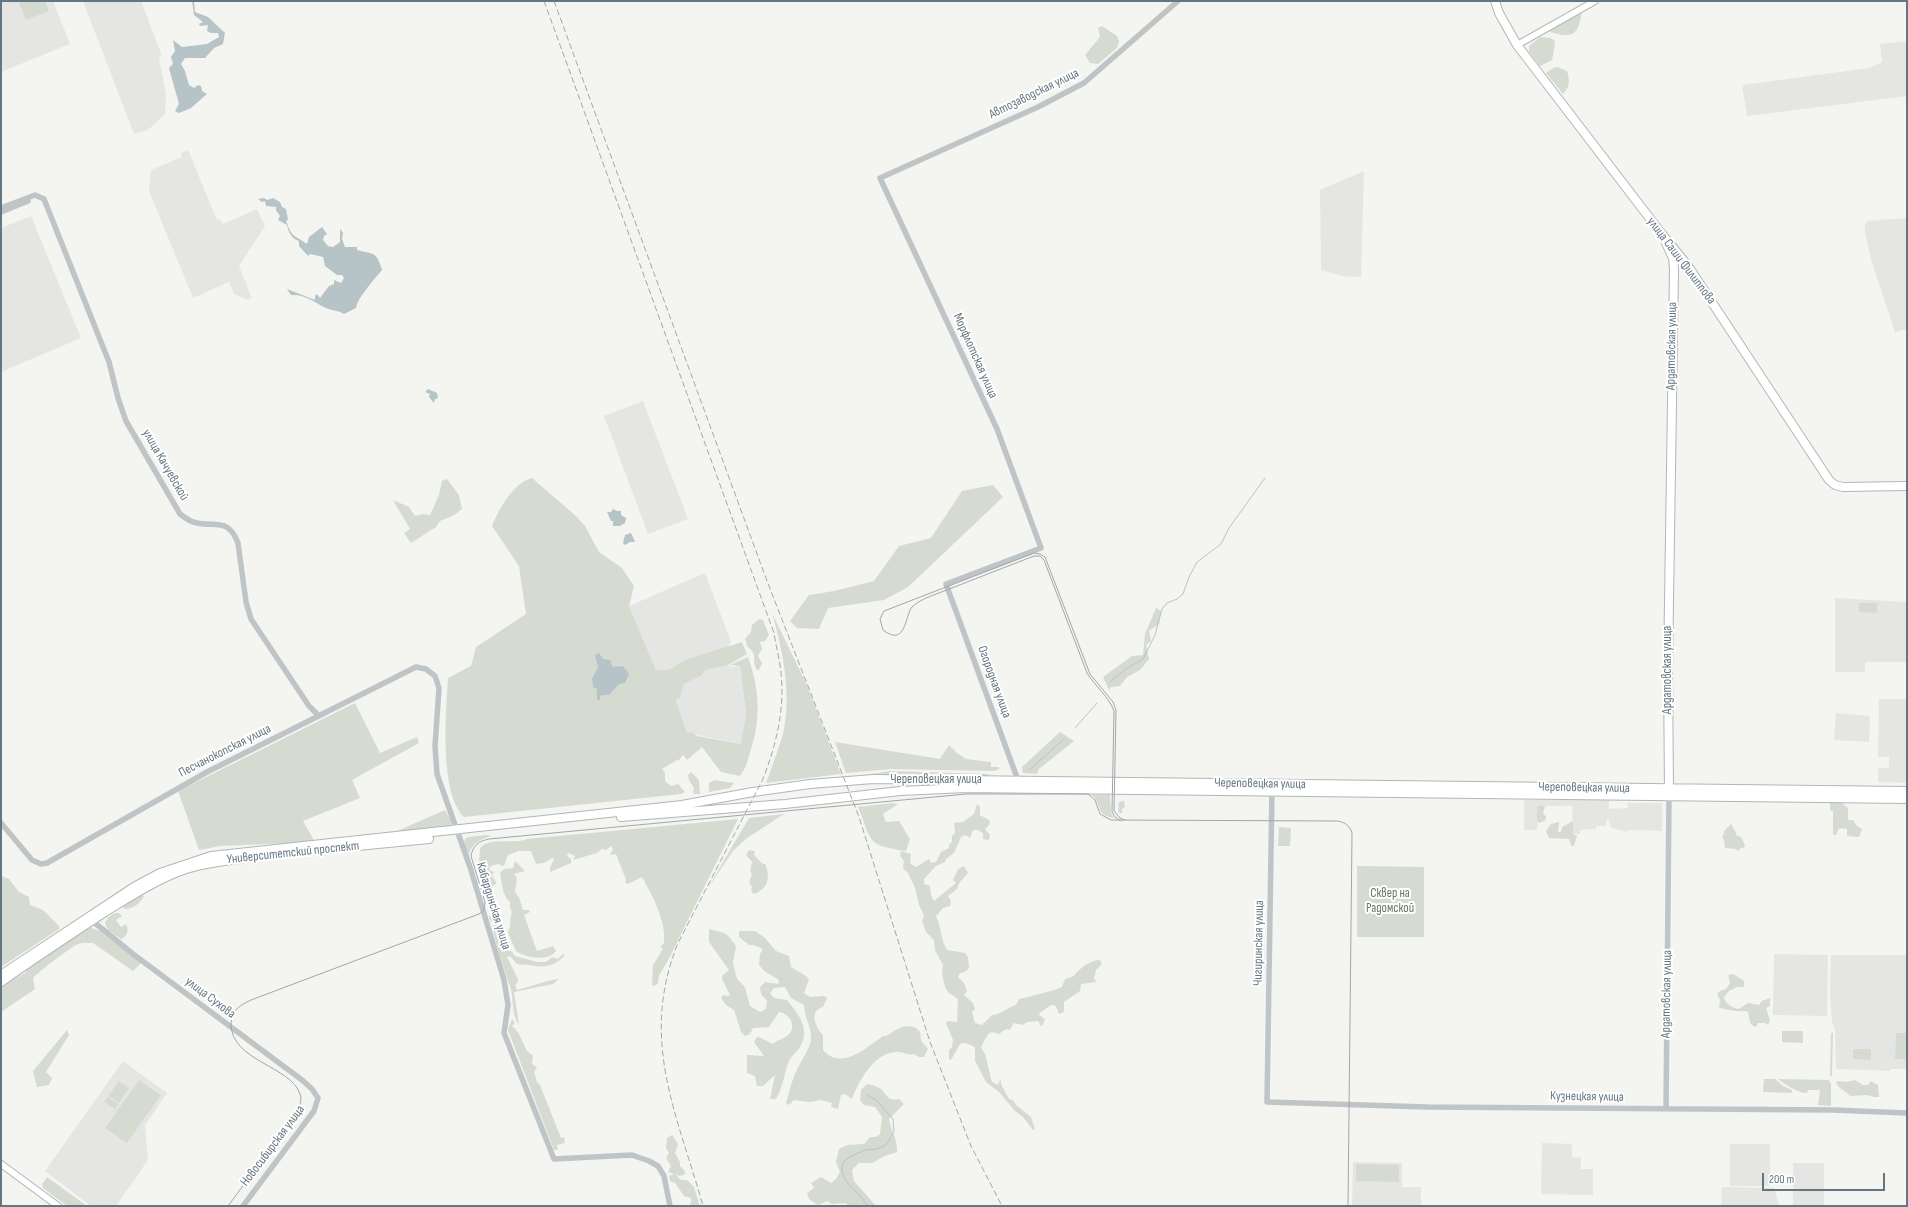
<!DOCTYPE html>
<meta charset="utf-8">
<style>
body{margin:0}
#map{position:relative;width:1908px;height:1207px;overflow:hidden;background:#f4f4f0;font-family:"Sofia Sans Condensed",sans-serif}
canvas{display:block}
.frame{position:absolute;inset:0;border:2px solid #647681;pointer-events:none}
.scale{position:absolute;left:1762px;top:1173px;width:123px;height:18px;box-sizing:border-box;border:2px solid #647681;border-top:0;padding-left:5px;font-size:12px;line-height:14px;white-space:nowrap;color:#647681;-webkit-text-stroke:3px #fff;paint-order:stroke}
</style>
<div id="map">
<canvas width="1908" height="1207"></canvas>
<div class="frame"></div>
<div class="scale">200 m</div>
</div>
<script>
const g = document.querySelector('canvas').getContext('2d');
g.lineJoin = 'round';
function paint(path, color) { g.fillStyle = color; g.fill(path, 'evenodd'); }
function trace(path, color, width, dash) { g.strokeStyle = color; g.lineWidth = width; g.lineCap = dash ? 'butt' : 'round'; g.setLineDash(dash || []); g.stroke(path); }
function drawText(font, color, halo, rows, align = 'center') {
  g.font = font + ' "Sofia Sans Condensed",sans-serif'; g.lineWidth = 4; g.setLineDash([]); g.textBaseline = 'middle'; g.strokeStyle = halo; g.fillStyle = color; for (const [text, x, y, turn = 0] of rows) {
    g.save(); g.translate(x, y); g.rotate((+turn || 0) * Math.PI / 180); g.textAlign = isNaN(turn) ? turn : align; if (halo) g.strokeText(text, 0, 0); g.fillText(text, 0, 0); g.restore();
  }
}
const built = new Path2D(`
 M1 1H53L70 44 1 72Z
 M83 1H141L162 56 159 58 166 94 165 114 148 130 134 134Z
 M1907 41V96L1747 116 1742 85 1869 68 1882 62 1880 44Z
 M188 150 217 220 220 219 223 224 257 209 265 226 239 266 252 298 248 300 234 294 229 282 193 298 149 191 151 170 182 157 181 153Z
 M1364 171 1361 277 1343 276 1321 270 1320 190Z
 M31 216 81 338 1 372V228Z
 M1907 218V329L1895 332 1871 259 1865 233V225L1867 221Z
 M643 401 688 519 648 534 604 416Z
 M705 573 731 642 727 647 687 659 668 670H656L629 606Z
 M1835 598 1906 602 1907 662H1865V672H1835Z
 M728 665 733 667 740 666 746 714 742 744 687 733 676 699 680 698 684 684 701 676 706 670Z
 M1879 699H1907V783L1878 782V768H1889V757H1878Z
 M1836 713 1870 716 1869 742 1834 740Z
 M1524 800H1609V809L1628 808 1627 803H1662V831L1628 830V832L1611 828 1609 820H1606V826H1596V829L1580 830V834H1573L1572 806H1538L1537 830H1524Z
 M1774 954 1828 955 1827 1016 1773 1015Z
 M1831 955H1907V1069H1890V1071L1836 1069 1835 1030 1832 1021 1830 995Z
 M123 1061 167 1093 145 1125 148 1160 116 1206H91L45 1171Z
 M1542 1143 1572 1144V1157L1581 1158V1169H1593V1195L1541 1194Z
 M1730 1144H1770V1186H1730Z
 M1353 1162 1402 1163V1187H1421V1206H1352Z
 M1793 1163H1824V1206H1793Z
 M1722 1187 1774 1188 1779 1206H1721Z`);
const green = new Path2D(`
 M18 1H45L49 11 26 20Z
 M1582 11C1578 35 1574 39 1550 32V30Z
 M1102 26 1117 36 1119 42 1117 48 1098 64 1090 63 1085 55 1100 37 1098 28Z
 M1540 37 1550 38 1554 40 1555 45 1552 60 1540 66 1529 52V46Z
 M1558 67 1567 71C1570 80 1570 87 1563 94L1546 73 1553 68Z
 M532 478 576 516 585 526 599 552 622 568 634 586 629 606 656 670H668L687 659 742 642 747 654 728 665 706 670 701 676 684 684 680 698 676 700 687 733 692 732 697 736 741 744 746 714 740 666 730 665 748 657C760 690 761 720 750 753 747 761 746 769 740 776L721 772 702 747 687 760 683 755 678 761 677 760 662 769 665 773V781L671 786 678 784 685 792 681 794 464 817C439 792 446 712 448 678L471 666 476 647 526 614 519 566 492 526C499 509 513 483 532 478Z
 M447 479 459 495 462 509C455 515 448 518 440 521L436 527 411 543 404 533 410 529 393 500 409 507 415 516 423 514 430 515 439 495 442 481Z
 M993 485 1003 497 908 587 884 600 828 608 819 629 797 628 790 621 809 595 834 591 874 581 899 546 931 538 962 491Z
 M1859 603H1877V613L1859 612Z
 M1156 608 1161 611 1159 624 1149 631 1151 641 1146 645 1149 659 1140 670 1127 677 1120 686 1111 687 1109 690 1103 677 1132 656 1143 655 1145 634Z
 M772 613 806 683 841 774 766 783C772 767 778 750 783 734 792 696 783 650 772 613Z
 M759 619 763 620 769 635 765 641 760 642 762 649 758 656 762 663 759 670H757C750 658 760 657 747 646L745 639 751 632 752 625Z
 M355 703 380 753 417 737 419 743 352 780 360 798 303 821 315 842 220 846 199 850 178 791Z
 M1060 732 1074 741 1039 769 1037 774 1023 773 1022 767Z
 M835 742 940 759 949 745 957 753 966 759 991 762V767H999V769L994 771 891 769 846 773Z
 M890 771 989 774 987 776 871 774Z
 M691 772 699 780 700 794H694L693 793 694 788 689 780 688 775Z
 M714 780 734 783 730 788 709 792V783Z
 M1092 795H1110L1111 813 1114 818C1096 816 1102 805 1092 795Z
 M1124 801 1125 807 1122 809V813H1120L1118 811 1119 802Z
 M1830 801H1839L1848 808V820H1853L1857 826 1862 829 1859 837 1847 836V829L1839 828 1836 835H1833V811L1830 810Z
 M892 803 898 804 883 814 886 822 899 821 910 839 906 851C866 845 873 843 858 807Z
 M977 804 980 807V815L989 820 990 824 985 829 990 835 989 840 983 839V833L978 830H973L970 838 965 835 961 837 954 853 946 859 945 862 936 866 924 879V884L930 886 931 895 934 901 956 883 953 880 958 869 964 866 968 873 960 882 957 889 948 896 951 901 950 906 943 908 936 916C941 927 941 940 947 950L965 953 968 957 969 968 965 972 960 973 958 977 964 983 967 991 964 995 973 1003 975 1009 972 1012 975 1023 982 1025 992 1015C1000 1015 1008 1007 1016 1005L1019 999C1024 998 1060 989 1062 987 1063 985 1063 982 1066 979L1074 976C1079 968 1091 960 1100 960L1102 964 1096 970 1094 978 1096 982 1081 984 1080 991 1064 1002V1012L1059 1014 1056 1006 1051 1005 1040 1013 1039 1015 1045 1019 1043 1025 1041 1026 1038 1021 1028 1022 1022 1025 1014 1023 1010 1030 1006 1029 999 1034 992 1032 988 1034 981 1047 985 1054 992 1082 998 1085 1000 1080 1001 1081V1084L1009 1099 1013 1100 1016 1105 1031 1117 1035 1129 1033 1130 1023 1117 1015 1111 999 1092 986 1082 975 1061V1048L973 1046 965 1043 960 1044 951 1060 949 1059V1050L952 1047 953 1040 946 1023 948 1021 957 1022 958 999 949 993 945 987 942 974 943 965 935 950 934 940 926 932 922 921 924 915 919 905 915 888 908 873 903 868 904 861 900 856 901 851 911 854 910 863 916 867 929 859 931 863 936 862 941 852 949 848V845L952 842V836L955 833 954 823 963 822 974 814Z
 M1537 806H1545L1543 814 1546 816 1545 821 1539 823 1537 821Z
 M445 810 451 820 452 827 395 834V832Z
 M784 814 747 838 733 851 706 891 749 818Z
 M738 819 678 940C673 953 666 963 660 974 658 976 659 980 658 983L654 986 652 985 653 965 663 949 660 947 664 943C666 920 653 897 642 877L628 884 625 883 626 880 616 854 610 855 613 849 611 846 606 850 602 849 597 853 573 860 575 856 568 853 567 856 571 859V863L550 872V868L554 859 552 858 544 863 536 864 531 851H519L508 855 504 866 498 864 491 866 489 870 494 872 492 876 496 882V884L492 886 493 889 486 886C487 876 486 869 479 862L480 848C491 836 513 845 527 839Z
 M1573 821V834L1577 836 1574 846H1571L1569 839 1549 838 1546 831 1551 824 1559 822 1558 832H1561L1562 827Z
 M1731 824 1736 833V835L1741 837 1745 845 1744 848H1741L1738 851 1736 849 1725 848 1724 839 1722 838 1725 830Z
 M1279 827 1291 828 1290 846H1278Z
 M488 835 491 836C478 840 471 844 468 858L464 843 465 839 468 837Z
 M749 850 755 851 754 855 763 864H765C771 877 768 889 754 894L751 891 752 887 749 883 752 874 750 871 752 862 746 855Z
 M515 861 525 871 514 874 517 878 515 892 519 897 523 910H529L530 912 524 915 537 951 553 946 556 951C548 962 526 958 516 951 515 949 508 933 508 932 512 925 509 920 512 912L510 907V902C502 896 502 883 500 873L504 869 513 868Z
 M1357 866 1424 867V937H1357Z
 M1 876 9 879 19 892 29 897 30 905 43 910 59 926V929L1 967Z
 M141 895 144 896C141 903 132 909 125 909L123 907 125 905Z
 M115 913H119L122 916 116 920 121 927 126 924C129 930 128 936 121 939 109 931 96 923 115 913Z
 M490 913 501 919 503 935 510 946 508 949 509 951H511L515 956 537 962H546L552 957 558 959 563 954 565 955C555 967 543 968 529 965 525 964 520 966 516 963 514 961 512 958 510 956L507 957 518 979V982L515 985 517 990C525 988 555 978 559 979L553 984 514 992 519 1024C511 1016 514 997 510 986 506 976 491 932 493 923L489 919Z
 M91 928 100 931 141 963 133 971 93 943C88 943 83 942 78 944 71 947 37 973 33 978L35 989 1 1012V985C10 982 16 978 25 973L27 969 86 929Z
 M709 929C726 934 725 930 736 946L733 963 737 979 745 987 750 1006 760 1012 766 1009 767 1001 761 994 760 987 765 982 778 984 779 980 764 971 759 965 760 954 763 949 754 945H749L739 937V931H755L765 938 776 951 789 956 791 967 806 976 809 980 804 993 810 997 824 996 827 998 823 1007C808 1011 816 1028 823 1035V1050C841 1071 866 1048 883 1036 888 1036 889 1034 894 1031 901 1026 914 1023 920 1032 921 1035 920 1039 922 1042 923 1044 926 1046 928 1049L924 1057H919L914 1054C907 1056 902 1051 895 1052 873 1054 859 1081 852 1099L845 1094 841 1095 838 1109 831 1107 832 1103 821 1100 810 1102 794 1100 789 1105 786 1103C790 1090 793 1075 800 1064 804 1056 810 1048 811 1039 812 1027 804 1017 804 1005L791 998 785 987 774 988 770 993 774 998 787 1000C798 1014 811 1028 800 1047 797 1052 791 1056 789 1061 784 1074 783 1087 776 1099H770L775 1075 763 1086H757L755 1076 747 1073V1055L764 1056 754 1042 756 1038 759 1037 773 1044C777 1040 783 1039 787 1036 798 1028 790 1013 779 1012L769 1027 753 1028 750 1034 745 1036 741 1032 734 1010 726 1005 721 998 723 995 728 996 730 995 722 979 723 975 729 970 709 942Z
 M1733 974 1744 981V987H1737L1729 991 1724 997C1725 1004 1732 1008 1739 1009L1748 1003 1759 1005 1762 1001 1770 998V1006L1766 1008 1770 1021 1768 1025 1765 1023H1758L1756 1027C1747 1024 1751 1017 1747 1011 1743 1012 1723 1010 1719 1007L1720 1000 1717 994 1720 991 1726 989 1730 983 1728 975Z
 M512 1019 515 1023 512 1026C519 1031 522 1041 526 1049 528 1053 531 1053 533 1056L532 1064 537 1067 534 1072 537 1082 540 1085 561 1138 564 1137 565 1143 557 1145 558 1150H554L508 1030Z
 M67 1030 69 1035 46 1072 52 1078 49 1085 37 1087 33 1071Z
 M1782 1031H1803V1043L1782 1042Z
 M1831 1033H1833L1832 1076H1830Z
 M1896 1033H1907V1059H1895Z
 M1853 1049H1871V1060L1853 1059Z
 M1764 1079H1775L1783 1086 1792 1090V1093L1763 1092Z
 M1778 1079 1829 1080 1831 1084V1106L1818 1105 1820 1090H1808L1807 1093C1798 1093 1786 1085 1778 1079Z
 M139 1080 161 1095 127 1143 105 1128Z
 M1855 1080 1863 1085H1868L1871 1081 1878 1085 1879 1097H1873L1867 1095 1851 1096 1840 1088 1836 1083 1838 1081 1846 1082Z
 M119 1081 129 1088 119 1103 108 1096Z
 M867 1084C870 1085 874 1085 877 1087 888 1091 884 1102 899 1099L904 1104 889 1119C891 1131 898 1140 897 1152L885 1156 872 1163H859L852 1170 854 1181 876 1206H848L846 1203 832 1204 827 1201 818 1205 809 1199 807 1193 814 1188 811 1183 821 1177 831 1183 836 1179 840 1172 836 1162 839 1149 847 1145 864 1144 870 1137H876L880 1134 882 1117 875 1107 864 1105 860 1100 861 1090Z
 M108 1097 118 1104 115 1109 104 1102Z
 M672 1135 678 1144 675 1153 680 1162V1166L685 1171V1174L680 1176 668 1172 671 1166 666 1158 669 1153 666 1148 667 1138Z
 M1356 1164 1399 1165V1182L1356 1181Z
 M675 1174 681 1180H687L694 1187 700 1206H689L691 1202V1198L684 1196 675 1183 670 1181 669 1176Z
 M47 1177 87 1206H67L43 1188 42 1184Z`);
const water = new Path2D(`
 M192 1H194L195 12 208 17 225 33 223 44 214 48 205 58H185L181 64 185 71 189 85 194 88 198 85 201 86 202 91 207 94 191 108 179 113 175 111 179 104 169 68 173 64 171 57 175 51 173 40 182 47 207 44 219 37 218 33H211L207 31 208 25 200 26 199 24 203 22 194 15Z
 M264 198 267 200 273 198 280 202 282 207 286 209 288 220 286 221 290 231 293 235 307 244 309 237 322 227 327 234 324 236 323 240 328 246 333 247 340 242V229L343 233 342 239 345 247H357V250C374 255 376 250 382 270 374 280 358 297 356 308L344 314C338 310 333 311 326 308 314 302 305 294 291 295L287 289 315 300V296L317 294 320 298 329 286 334 284V280L341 283 344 278 342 275H337L325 266 323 257 310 254 308 256 299 246V241C292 239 288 232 287 225L278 220 280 216 276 210V207L266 206 265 201 262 202 258 199Z
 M428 389 437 393 438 398 435 399 434 403 429 397 430 394 425 392Z
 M613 509 617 511H621V515L626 518 625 523 620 526H613V521H611L607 512H611Z
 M631 533 635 542H630L625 545 623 543 625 535Z
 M599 653 603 659 610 660 613 667 623 666 629 674 625 683 619 684 609 695H603L600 696V700H597V689L593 687 592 679 598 667 595 655Z`);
const stream = new Path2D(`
 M1110 682 1127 668 1143 659 1155 635 1162 609 1167 603 1177 599 1183 594 1189 577 1197 562 1221 544 1229 528 1265 478
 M1075 728 1097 703
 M1029 770 1064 739
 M867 1206C861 1192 837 1181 843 1163L849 1157 865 1150 877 1149 886 1145 894 1132 893 1119 876 1100 867 1095`);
const tertiary = new Path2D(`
 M1 208 35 195 44 199 109 362 118 398 126 421 180 514C185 518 190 522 197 523 217 527 228 518 238 543L246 602 251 619 309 706 319 716
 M1 212 28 201
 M1019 783 946 584 1041 548 997 429 880 178 1038 107 1084 83 1178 1
 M1272 788 1267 1102 1427 1107 1833 1110 1907 1113
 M1 823 32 860 41 864 47 863 207 772 416 667 426 669 435 676 439 688 435 746 437 774 470 867 504 980 508 1005 504 1033 554 1159 632 1155 649 1161 658 1166 664 1176 670 1206
 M90 919 133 954 302 1080 312 1089 318 1098 314 1111 243 1206
 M1666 1109 1669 797`);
const secondary = new Path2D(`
 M1517 45 1595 1
 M1 1164 58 1206`);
const trunk = new Path2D(`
 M1495 1 1499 13 1517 45 1661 233 1688 266 1829 480 1835 485 1843 487 1907 486
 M1666 243 1673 258 1674 269 1668 668 1669 794
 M621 817 785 804 900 791 966 788 1907 799
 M266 855 429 839
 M1 975 134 887 160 873 211 856 682 805 753 792 810 784 873 779 1907 791
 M1 982C35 958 70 935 105 912 131 896 157 879 186 869 208 862 230 860 252 857`);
const tram = new Path2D(`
 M1121 821 1115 817 1112 812 1114 711C1109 697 1095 686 1087 673L1044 560 1040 556H1034L926 598C922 600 916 603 912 607 905 615 906 648 883 630L880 619 884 611 1034 553 1040 554 1045 557 1090 674 1113 702 1116 710 1114 811 1120 818 1125 820
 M228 1206 294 1117C298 1110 303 1102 300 1094 291 1066 231 1061 231 1024 231 1011 240 1005 251 1000L479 914 484 910 485 902 471 856C473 845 479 841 489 839L966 794H1088L1095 800 1100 814 1111 820 1337 821C1345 822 1350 826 1352 833L1348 1206`);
const rail = new Path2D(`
 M544 1 774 633C776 647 780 660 781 673 785 710 776 745 763 779L678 943C639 1040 677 1113 703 1206
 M554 1 767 581 859 817 930 1042 971 1146 1002 1206`);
const streetNames = [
 ["Автозаводская улица",1034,94,-26],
 ["улица Саши Филиппова",1681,261,53],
 ["Ардатовская улица",1672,346,-89],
 ["Морфлотская улица",975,356,66],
 ["улица Качуевской",165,465,60],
 ["Ардатовская улица",1668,670,-90],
 ["Огородная улица",994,682,70],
 ["Песчанокопская улица",225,751,-27],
 ["Череповецкая улица",936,780],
 ["Череповецкая улица",1260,784,1],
 ["Череповецкая улица",1584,788,1],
 ["Университетский проспект",293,853,-6],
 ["Кабардинская улица",493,906,73],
 ["Чигиринская улица",1259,943,-89],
 ["Ардатовская улица",1667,994,-89],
 ["улица Сухова",210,998,37],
 ["Кузнецкая улица",1587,1097,1],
 ["Новосибирская улица",273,1146,-53]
];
const parkNames = [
 ["Сквер на",1390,894],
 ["Радомской",1390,909]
];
paint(built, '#e5e6e4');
paint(green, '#d6dbd1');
paint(water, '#b7c4c7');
trace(stream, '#b7c4c7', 1);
trace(secondary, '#b2b7bb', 8);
trace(trunk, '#b2b6b8', 10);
trace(tertiary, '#bfc4c6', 5.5);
trace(secondary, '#fff', 6);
trace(trunk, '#fff', 8);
trace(tram, '#a0a7ab', 1);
trace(rail, '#a0a7ab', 1, [6, 3]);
drawText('13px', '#647681', '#fff', streetNames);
drawText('13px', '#687862', '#fff', parkNames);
</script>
